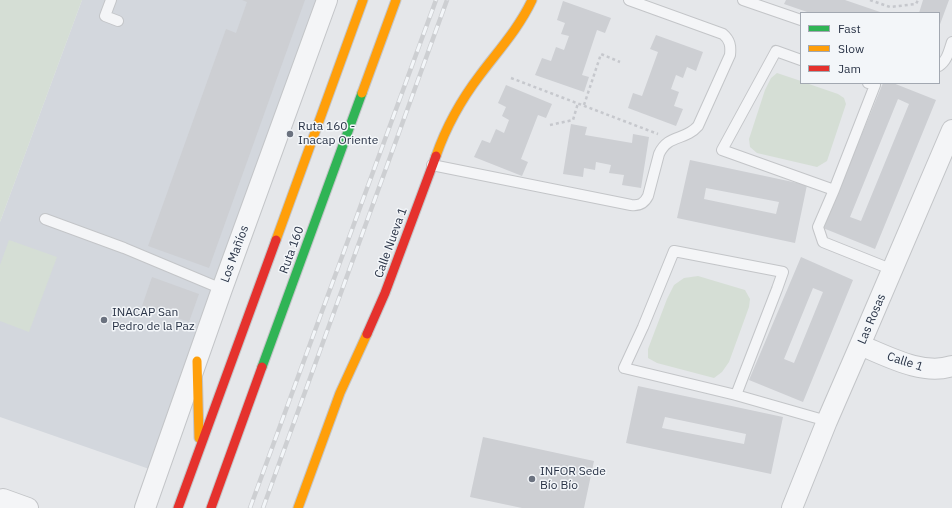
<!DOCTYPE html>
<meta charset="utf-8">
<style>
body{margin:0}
#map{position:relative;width:952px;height:508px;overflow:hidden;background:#e5e7ea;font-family:"IBM Plex Sans",sans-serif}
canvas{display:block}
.legend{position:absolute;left:800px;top:12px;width:140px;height:72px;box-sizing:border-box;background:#f3f6f9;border:1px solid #a2a8b1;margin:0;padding:5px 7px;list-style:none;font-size:12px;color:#293346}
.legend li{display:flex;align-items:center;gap:8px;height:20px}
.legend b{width:20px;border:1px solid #a2a8b1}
</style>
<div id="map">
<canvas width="952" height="508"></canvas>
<ul class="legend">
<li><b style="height:5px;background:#30b455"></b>Fast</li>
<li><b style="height:5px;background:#ff9f0a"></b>Slow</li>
<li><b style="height:5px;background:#e5322d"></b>Jam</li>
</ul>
</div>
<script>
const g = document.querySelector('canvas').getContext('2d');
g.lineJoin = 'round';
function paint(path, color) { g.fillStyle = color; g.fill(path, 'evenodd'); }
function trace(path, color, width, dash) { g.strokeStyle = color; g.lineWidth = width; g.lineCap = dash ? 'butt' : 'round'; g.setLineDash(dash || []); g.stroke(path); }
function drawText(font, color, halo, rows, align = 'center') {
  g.font = font + ' "IBM Plex Sans",sans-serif'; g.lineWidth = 3; g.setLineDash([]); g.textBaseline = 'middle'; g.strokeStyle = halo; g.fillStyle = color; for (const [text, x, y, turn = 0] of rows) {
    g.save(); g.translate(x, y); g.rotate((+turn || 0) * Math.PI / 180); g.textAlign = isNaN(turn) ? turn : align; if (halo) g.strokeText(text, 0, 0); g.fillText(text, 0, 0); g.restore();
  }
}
const built = new Path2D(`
 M82 0H318L155 471 0 417V222Z`);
const green = new Path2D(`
 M0 0H82L0 222Z
 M777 73 801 81V83H806L838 94 844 98 846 104 827 161 817 167 757 153 750 147 749 139 765 90 771 78Z
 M9 240 57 257 29 332 0 321V265Z
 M698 276 745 290 750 299 749 307 729 362 722 372 714 378 657 363 648 358V349L667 299 674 285 684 278Z`);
const building = new Path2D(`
 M242 0H305L209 268 148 246 226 29 236 33 247 2Z
 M786 0H845L883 13H810L784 4Z
 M923 0H949L939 27V13H919Z
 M563 1 611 18 605 33 597 30 582 75 589 77 584 92 535 75 542 58 551 61 556 47 564 50 569 36 561 34 565 23 557 20Z
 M656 35 703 52 696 71 687 67 683 78 676 75 671 89 679 92 674 106 683 109 676 126 628 108 633 93 642 96 658 52 650 49Z
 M883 83H893L936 100 875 249 823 228ZM898 99 909 104 861 221 850 217Z
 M506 85 552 104 546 118 538 115 521 159 528 162 522 176 474 157 482 140 490 143 496 129 504 133 509 120 502 116 506 107 498 103Z
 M571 124 587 127 585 135 632 143 633 134 649 137 641 188 622 185 624 175 609 173 611 165 596 162 595 170 584 168 583 177 563 174Z
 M690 160 807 185 795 243 677 218ZM706 188 779 202 776 214 704 199Z
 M801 257 853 280 803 402 749 380ZM813 288 823 292 794 363 784 359Z
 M152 277 199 294 189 322 142 306Z
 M638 386 783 417 771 474 626 443ZM665 417 746 434 744 444 662 428Z
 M483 437 594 461 584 508H522L470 497Z`);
const path = new Path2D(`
 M870 0 890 7 916 4 918 0
 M511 78 658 134
 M584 105 601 54 620 62
 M550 125 573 120 578 103`);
const lane = new Path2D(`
 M111 0 105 16 118 21
 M743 0 801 20
 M801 60 776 51 722 150 834 190
 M939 66C947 61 949 51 952 42
 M868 83 875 85 834 190 818 227 823 242 893 270
 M432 165 631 205C639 206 644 204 648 196L659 154C668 134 685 141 698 126L730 55C731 46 730 40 723 34L629 0
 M45 219 124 248 222 289
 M736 395 777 289 783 272 674 251 643 327 624 368 736 395 827 421`);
const street = new Path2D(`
 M860 345C887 356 923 376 952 366
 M3 499 28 508
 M145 508 222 289 327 0
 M792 508 827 421 860 345 952 130`);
const fast = new Path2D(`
 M262 367 362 93`);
const slow = new Path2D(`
 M362 93 396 0
 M436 156C446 127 461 100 480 75 498 51 519 28 532 0
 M276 240 363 0
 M197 361 199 438
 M298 508 340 393 367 334`);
const jam = new Path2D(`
 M367 334 385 293 436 156
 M178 508 276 240
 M211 508 262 367`);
const rail = new Path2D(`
 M250 508 436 0
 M263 508 447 0`);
const markers = [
 [290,134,4,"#6b727f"],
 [104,320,4,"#6b727f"],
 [532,479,4,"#6b727f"]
];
const poiNames = [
 ["Ruta 160 -",298,127],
 ["Inacap Oriente",298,141],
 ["INACAP San",112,313],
 ["Pedro de la Paz",112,327],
 ["INFOR Sede",540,472],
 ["Bío Bío",540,486]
];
const streetNames = [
 ["Calle Nueva 1",391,243,-70],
 ["Ruta 160",292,250,-70],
 ["Los Mañíos",235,254,-70],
 ["Las Rosas",872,319,-67],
 ["Calle 1",905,362,18]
];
paint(built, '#d3d7dd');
paint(green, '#d5ded5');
paint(building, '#cdcfd3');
trace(lane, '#c3c5c8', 12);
trace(street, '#c3c5c8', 22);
trace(fast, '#c3c5c8', 11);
trace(slow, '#c3c5c8', 11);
trace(jam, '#c3c5c8', 11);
trace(path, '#c6c8cd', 2.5, [3, 3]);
trace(lane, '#f4f5f7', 10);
trace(street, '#f4f5f7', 20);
trace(fast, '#30b455', 9);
trace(slow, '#ff9f0a', 9);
trace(jam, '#e5322d', 9);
trace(rail, '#cdcfd2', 4.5);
trace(rail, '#f3f6f9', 3, [9]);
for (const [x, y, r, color] of markers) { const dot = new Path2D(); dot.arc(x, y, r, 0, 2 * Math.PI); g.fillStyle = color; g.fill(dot); trace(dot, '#f3f6f9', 1.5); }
drawText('12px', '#293346', '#f3f6f9', poiNames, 'left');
drawText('12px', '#293346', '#f3f6f9', streetNames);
</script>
